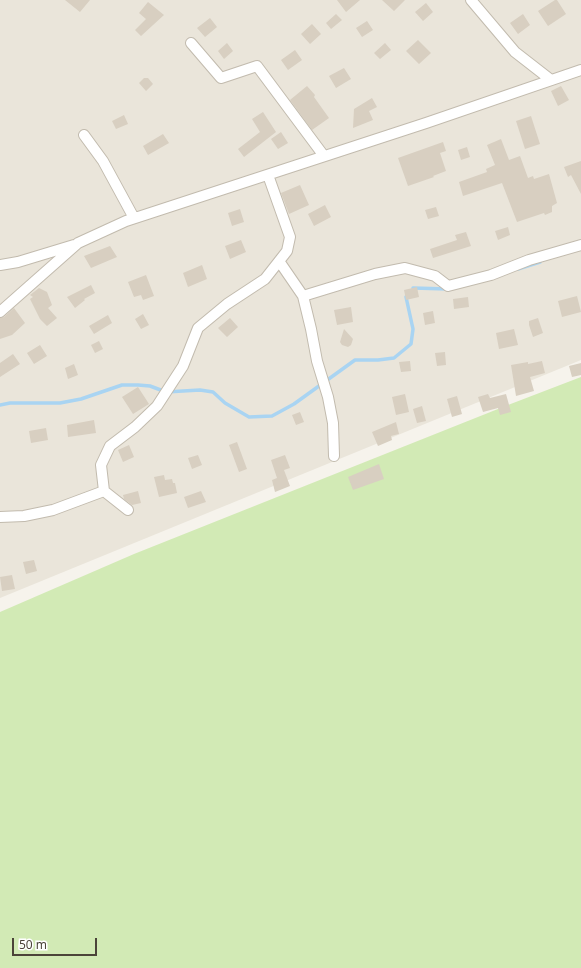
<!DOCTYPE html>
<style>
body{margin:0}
#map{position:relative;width:581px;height:968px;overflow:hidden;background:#f6f3ec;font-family:"Noto Sans",sans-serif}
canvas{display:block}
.scale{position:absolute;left:12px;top:938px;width:85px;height:18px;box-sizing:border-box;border:2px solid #4b4439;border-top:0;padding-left:5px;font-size:12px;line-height:14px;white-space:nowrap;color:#4b4439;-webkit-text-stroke:3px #fff;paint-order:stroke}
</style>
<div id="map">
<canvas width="581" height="968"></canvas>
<div class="scale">50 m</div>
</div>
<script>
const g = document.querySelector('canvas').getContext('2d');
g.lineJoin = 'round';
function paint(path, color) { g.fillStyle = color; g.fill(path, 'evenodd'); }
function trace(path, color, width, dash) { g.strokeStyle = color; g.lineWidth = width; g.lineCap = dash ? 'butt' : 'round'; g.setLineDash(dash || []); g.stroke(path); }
const residential = new Path2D(`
 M0 0H581V360L0 598Z`);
const green = new Path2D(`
 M581 377V968H0V612L134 554 508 405Z`);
const stream = new Path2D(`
 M518 269 540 262
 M413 288 448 289
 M0 405 10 403H60L81 399 122 385H138L150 386 166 392 200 390 213 392 225 403 249 417 272 416 294 404 355 360H378L394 358 411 344 413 329 406 297`);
const building = new Path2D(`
 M65 0H90L80 12Z
 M337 0H360L346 12Z
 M382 0H405L394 11Z
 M555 0H557L566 14 548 26 538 11Z
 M148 2 164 15 141 36 135 30 146 19 139 13Z
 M426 3 433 12 423 21 415 12Z
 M336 14 342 20 331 29 326 23Z
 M523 14 530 25 518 34 510 23Z
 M210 18 217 27 205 37 197 28Z
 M367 21 373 30 362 37 356 28Z
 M312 24 321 34 310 44 301 34Z
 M418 40 431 53 419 64 406 51Z
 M227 43 233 51 224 59 218 51Z
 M385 43 391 50 380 59 374 53Z
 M295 50 302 60 288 70 281 60Z
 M344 68 351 79 336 88 329 76Z
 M144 78H148L153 84 146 91 139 83Z
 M307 86 315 95 314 97 329 118 312 130 290 100Z
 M561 86 569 100 558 106 551 91Z
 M372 98 377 107 369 111 373 120 353 128 354 109Z
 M263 112 276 132 244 157 238 149 260 132 252 119Z
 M124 115 128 124 116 129 112 121Z
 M531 116 540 144 525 149 516 121Z
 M281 132 288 143 278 149 271 139Z
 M163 134 169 143 148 155 143 146Z
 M501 139 509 160 520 156 528 178 533 176 534 179 549 174 557 203 552 206V212L545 215 544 213 517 222 502 183 463 196 459 182 487 172 486 169 495 165 487 145Z
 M443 142 446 151 440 153 446 171 433 176 434 177 408 186 398 158Z
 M467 147 470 157 461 160 458 150Z
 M581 161V194L571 175 568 177 564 167Z
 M300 185 309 205 289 214 281 193Z
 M325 205 331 217 314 226 308 214Z
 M436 207 439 216 428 219 425 210Z
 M240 209 244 222 232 226 228 213Z
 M508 227 510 235 498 240 495 231Z
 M466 232 471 246 433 258 430 249 457 240 455 235Z
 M241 240 246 252 230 259 225 246Z
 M110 246 117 257 91 268 84 256Z
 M202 265 207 279 188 287 183 273Z
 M146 275 154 296 143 300 141 295 134 297 128 282Z
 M91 285 95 293 84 299 85 300 75 308 67 297Z
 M417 287 419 297 406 300 404 290Z
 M39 288 47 292 52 305 48 308 57 318 47 326 40 319 30 299 33 297 30 295Z
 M577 296 581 312 562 317 558 301Z
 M468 297 469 307 454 309 453 299Z
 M351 307 353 322 337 325 334 310Z
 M14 308 25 323 12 335 0 339V318L4 317Z
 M433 311 435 323 425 325 423 313Z
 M143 314 149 325 141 329 135 319Z
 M108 315 112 323 94 334 89 326Z
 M230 318 238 327 227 337 218 328Z
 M538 318 543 333 533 337 529 325V321Z
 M344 329 353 339 351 345 348 347 342 345 340 342Z
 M514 329 518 345 499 349 496 333Z
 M99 341 103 349 95 353 91 345Z
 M40 345 47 356 34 364 27 353Z
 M445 352 446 365 437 366 435 353Z
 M13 354 20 364 0 377V363Z
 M410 361 411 371 401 372 399 362Z
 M542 361 545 373 530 377 534 391 516 396 511 365 528 362V364Z
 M581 363V375L572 377 569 366Z
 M74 364 78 375 68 379 65 368Z
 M138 387 149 404 133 414 122 397Z
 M405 394 409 412 396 415 392 397Z
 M488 394 490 398 506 394 511 412 500 415 498 408 483 412 478 397Z
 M457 396 462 414 452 417 447 399Z
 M422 406 426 421 417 423 413 409Z
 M300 412 304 422 296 425 292 415Z
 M94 420 96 433 68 437 67 425Z
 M396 422 399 434 391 436 392 440 378 446 372 432Z
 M46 428 48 440 31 443 29 431Z
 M237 442 247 469 239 472 229 445Z
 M129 445 134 457 123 462 118 450Z
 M198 455 202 465 192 469 188 458Z
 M285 455 290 468 284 470 290 486 275 492 272 480 277 478 271 460Z
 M379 464 384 479 353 490 348 477Z
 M164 475 165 480 172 479 173 483H175L177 493 159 497 154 477Z
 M138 491 141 503 132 505 124 499 123 495Z
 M201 491 206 502 188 508 184 497Z
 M34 560 37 571 26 574 23 562Z
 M12 575 15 589 2 591 0 577Z`);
const minor = new Path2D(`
 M471 0 515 52 551 80
 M191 43 221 78 257 66 324 156
 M84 135 103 161 134 218
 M279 261 303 296 311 329 317 361 328 397 333 423 334 456
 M0 265 18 262 74 245
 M303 296 375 274 405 268 435 276 448 286 491 275 529 260 581 245
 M0 312 78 243 126 221 426 123 581 70
 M128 510 104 491 101 465 110 446 135 427 157 406 183 366 198 328 227 304 265 279 287 251 290 237 268 175
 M0 517 24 516 53 510 104 491`);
paint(residential, '#eae5da');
paint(green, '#d2eab5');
trace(stream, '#a9d4f2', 3.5);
paint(building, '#d8cfc1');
trace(minor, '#c2bbae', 12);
trace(minor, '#fff', 10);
</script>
